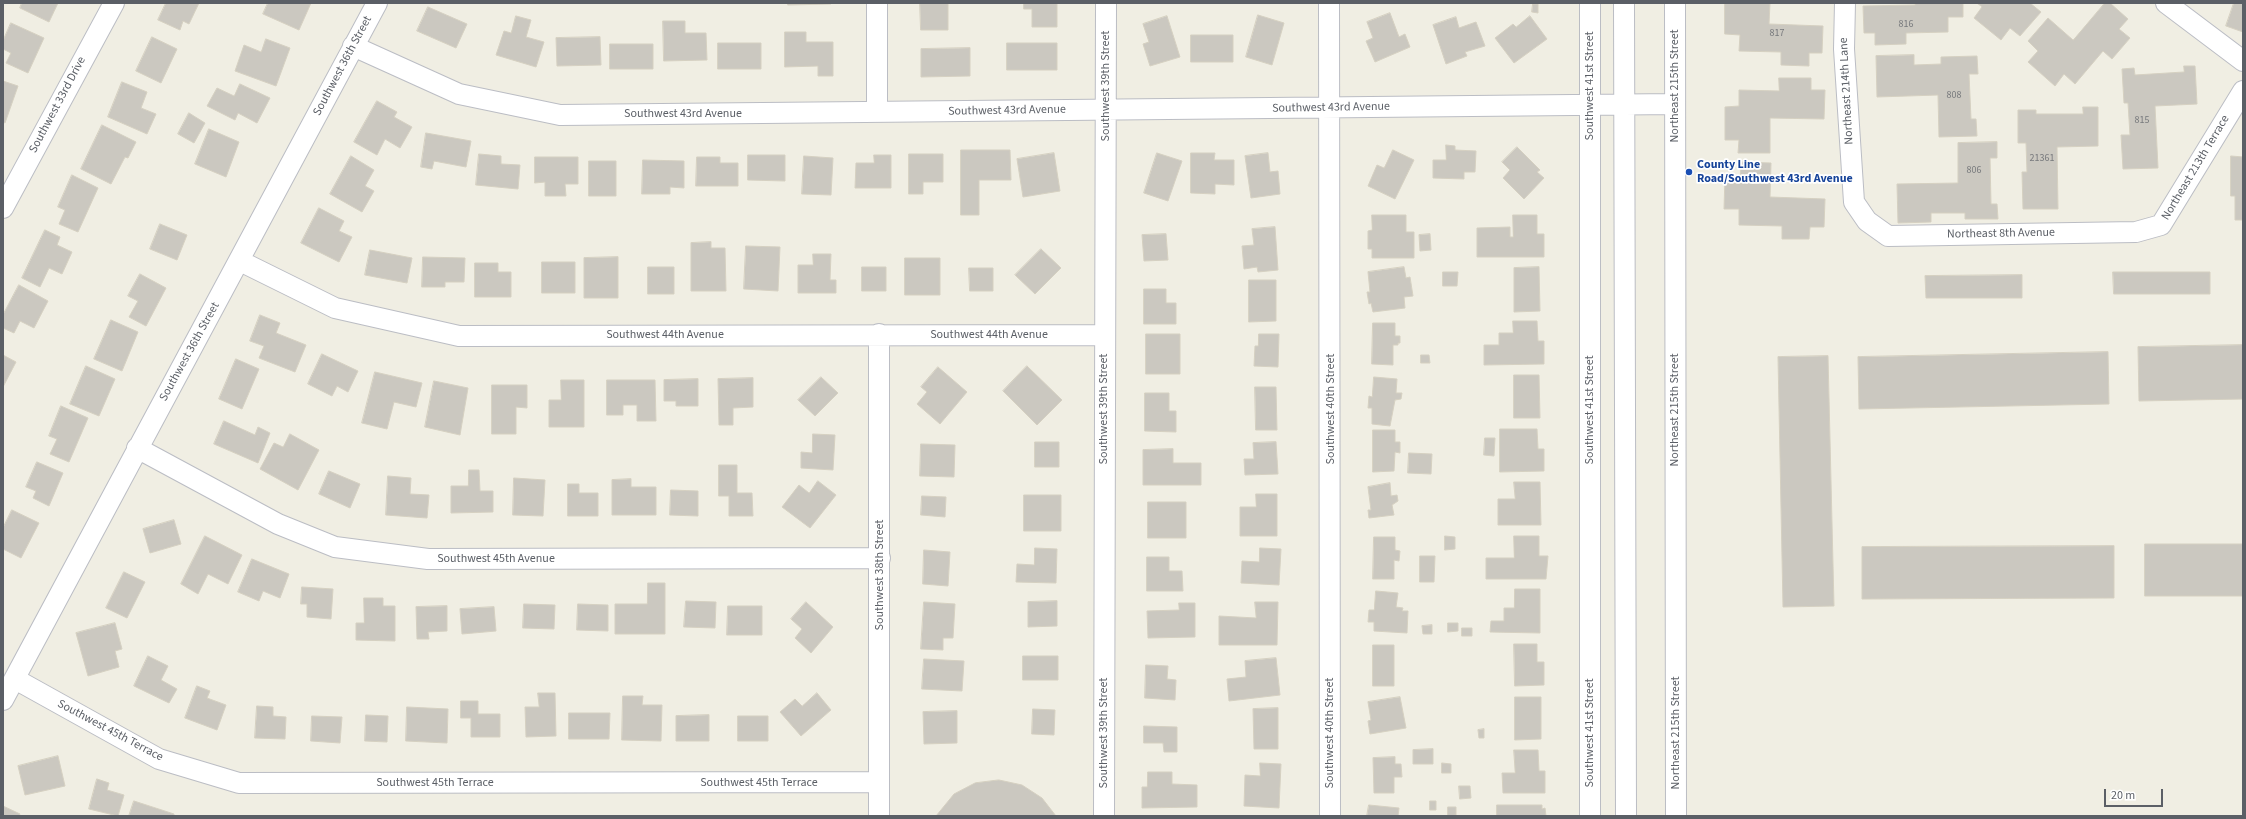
<!DOCTYPE html>
<style>
body{margin:0}
#map{position:relative;width:2246px;height:819px;overflow:hidden;background:#f0eee3;font-family:"Source Sans 3",sans-serif}
canvas{display:block}
.frame{position:absolute;inset:0;border:4px solid #5b5f66;pointer-events:none}
.scale{position:absolute;left:2104px;top:789px;width:59px;height:18px;box-sizing:border-box;border:2px solid #5b5f66;border-top:0;padding-left:5px;font-size:12px;line-height:14px;white-space:nowrap;color:#5b5f66;-webkit-text-stroke:3px #fff;paint-order:stroke}
</style>
<div id="map">
<canvas width="2246" height="819"></canvas>
<div class="frame"></div>
<div class="scale">20 m</div>
</div>
<script>
const g = document.querySelector('canvas').getContext('2d');
g.lineJoin = 'round';
function paint(path, color) { g.fillStyle = color; g.fill(path, 'evenodd'); }
function trace(path, color, width, dash) { g.strokeStyle = color; g.lineWidth = width; g.lineCap = dash ? 'butt' : 'round'; g.setLineDash(dash || []); g.stroke(path); }
function drawText(font, color, halo, rows, align = 'center') {
  g.font = font + ' "Source Sans 3",sans-serif'; g.lineWidth = 3.5; g.setLineDash([]); g.textBaseline = 'middle'; g.strokeStyle = halo; g.fillStyle = color; for (const [text, x, y, turn = 0] of rows) {
    g.save(); g.translate(x, y); g.rotate((+turn || 0) * Math.PI / 180); g.textAlign = isNaN(turn) ? turn : align; if (halo) g.strokeText(text, 0, 0); g.fillText(text, 0, 0); g.restore();
  }
}
const building = new Path2D(`
 M22 3H58L49 22 20 8Z
 M166 3H199L189 24 183 21 180 30 158 20Z
 M268 3H311L299 30 263 14Z
 M788 3H831V4L788 5Z
 M920 3H948V30H921Z
 M1024 3H1057V27H1032V9H1024Z
 M1725 3H1770L1769 24 1823 26 1822 53H1809V66L1781 65V52L1739 51 1740 35 1725 34Z
 M1915 3H1963V17H1948V32L1906 33V44L1875 45V33H1864L1863 6 1915 5Z
 M1977 3H2030L2041 12 2020 36 2010 28 2001 40 1974 18 1982 7Z
 M2105 3H2110L2128 19 2119 29 2130 38 2112 59 2103 51 2075 84 2064 74 2055 86 2028 62 2038 51 2028 41 2048 18 2073 40Z
 M2234 3H2243V32L2226 26Z
 M1533 4H1538V13L1532 12Z
 M428 7 467 24 456 48 417 31Z
 M1390 13 1399 37 1405 34 1410 47 1375 62 1366 41 1373 38 1367 22Z
 M1258 15 1284 23 1272 65 1246 57Z
 M516 16 531 20 526 37 544 42 536 67 496 55 504 31 511 33Z
 M1167 16 1180 57 1150 66 1143 44 1149 42 1143 24Z
 M1530 16 1547 39 1514 63 1495 38 1513 24 1516 27Z
 M1456 17 1459 28 1476 22 1485 46 1465 52 1467 56 1446 64 1433 25Z
 M663 21H685V33H706L707 60 664 61Z
 M11 23 44 38 28 73 6 63 11 53 3 49V41Z
 M785 32H806V42H833V76H818V66L785 67Z
 M1191 35H1233V62H1191Z
 M152 37 177 49 161 83 136 71Z
 M600 37 601 65 557 66 556 38Z
 M266 39 290 48 276 86 235 71 244 45 261 52Z
 M718 43H761V69H718Z
 M1007 43H1057V70H1007Z
 M610 44H653V69H610Z
 M970 48V76L921 77V49Z
 M1914 55V65L1941 64V57L1977 56 1978 74H1969L1971 119H1976L1977 136 1939 137 1938 95 1877 97 1876 56Z
 M2184 66H2195L2197 104 2155 106 2158 168 2123 169 2121 135H2130L2128 103H2124L2122 69 2134 68 2135 75 2184 72Z
 M1779 78H1811V90H1825L1824 119 1770 118V153H1738L1739 140H1725V107L1739 106V90L1779 91Z
 M3 81 18 86 5 123 3 122Z
 M122 82 147 92 141 108 156 114 147 134 108 117Z
 M240 84 270 98 257 123 238 113 235 120 207 106 217 88 234 96Z
 M377 101 397 112 394 117 412 127 400 148 385 139 377 155 354 142Z
 M2083 107H2098V146L2057 147 2058 209H2023L2022 172H2027L2026 143H2018V110H2036V114H2083Z
 M189 113 205 123 194 143 178 134Z
 M102 125 136 142 128 158 125 157 111 184 81 169Z
 M209 129 239 142 226 177 195 164Z
 M426 133 471 141 466 167 434 161 432 169 421 167Z
 M1997 142V158H1990L1991 204H1997L1998 219H1965V213H1931V222L1898 223 1897 184 1958 183V143Z
 M1446 145 1455 146V150L1476 151 1475 172H1464V179L1433 178V160H1446Z
 M1517 147 1540 170 1537 172 1544 178 1524 199 1503 178 1510 170 1502 162Z
 M961 150H1010L1011 180H979V215H961Z
 M1393 150 1414 160 1395 199 1368 186 1377 165 1384 168Z
 M1054 153 1060 191 1023 197 1017 159Z
 M1157 153 1182 161 1168 201 1144 193Z
 M1191 153H1215L1214 160H1234V185L1215 184V194L1191 193Z
 M1268 153 1270 172 1278 171 1280 194 1251 198 1245 156Z
 M479 154 501 156V164L520 165 518 189 476 185Z
 M909 154H943V182H923V194H909Z
 M748 155H785V181L748 180Z
 M874 155H891V188H855L856 163H874Z
 M351 156 374 170 365 186 374 191 362 212 330 194Z
 M804 156 833 158 831 195 802 194Z
 M2231 156 2243 157V220H2235V196H2231Z
 M535 157H578V184H565L566 196H545V182L535 183Z
 M697 157H720V163H738V186H696Z
 M643 160 684 161V188L670 187V194H642Z
 M589 161H616V196H589Z
 M1741 162 1771 163 1770 197 1825 199 1824 227H1810L1809 239H1782V226L1739 225V209H1724L1725 176 1740 177Z
 M72 175 98 188 78 232 59 224 65 210 58 207Z
 M319 208 344 221 339 231 352 237 339 262 301 243Z
 M1372 215H1406V232H1414V258H1372V249H1368V231L1372 230Z
 M1513 215H1537V234H1544V257H1477V228L1510 227V237H1513Z
 M160 224 187 235 177 260 150 249Z
 M1275 227 1278 270 1258 272 1257 267 1244 269 1242 246 1254 245 1252 229Z
 M45 230 60 237 57 245 72 252 62 274 49 268 40 287 22 278Z
 M1166 234 1168 260 1144 261 1142 235Z
 M1430 234 1431 250 1420 251 1419 235Z
 M711 242V248H725L726 291H691V243Z
 M746 246 780 247 778 291 744 289Z
 M1041 249 1061 268 1035 294 1015 275Z
 M370 250 412 258 407 283 365 275Z
 M813 254H831L830 280H836V293H798V265H813Z
 M423 257 465 258 464 282H445V287H422Z
 M618 257V298H584V258Z
 M905 258H940V295H905Z
 M542 262H575V293H542Z
 M475 263H498V272H511V297H475Z
 M648 267H674V294H648Z
 M862 267H886V291H862Z
 M1404 267 1406 278 1410 277 1413 296 1404 297 1405 308 1373 312 1371 303 1369 304 1367 292H1370L1368 272Z
 M1539 267 1540 311 1514 312V268Z
 M969 268H993V291H970Z
 M1443 272H1458L1457 286H1443Z
 M2113 272H2210V294H2114Z
 M140 274 166 288 146 326 129 317 138 301 128 296Z
 M2022 275V298H1926L1925 276Z
 M1249 280H1276V321L1249 322Z
 M19 285 48 301 34 328 20 321 14 333 3 328V315Z
 M1144 289H1166V303H1176V324H1144Z
 M260 315 280 323 276 333 306 345 295 372 259 358 264 346 250 341Z
 M111 320 138 332 122 371 94 359Z
 M1513 321H1537L1538 341H1544V364L1484 365V345H1499V333H1513Z
 M1373 323H1395V336H1400V343H1398V345H1393V365L1372 364Z
 M1146 334H1180V374H1146Z
 M1259 334H1279L1278 367 1254 366 1255 346H1258Z
 M2243 345V399L2139 401 2138 347Z
 M2108 352 2109 404 1859 409 1858 357Z
 M322 354 358 371 348 392 337 386 332 396 308 384Z
 M3 355 16 362 3 387Z
 M1421 355H1429L1430 363H1421Z
 M1828 356 1834 606 1783 607 1778 357Z
 M236 359 259 369 242 409 219 399Z
 M86 366 115 379 99 416 70 404Z
 M1027 366 1062 400 1037 425 1003 391Z
 M938 367 967 392 940 424 917 404 927 392 921 387Z
 M375 372 422 383 416 407 394 402 387 429 362 423Z
 M1514 375H1539L1540 418H1514Z
 M821 377 838 393 815 416 798 400Z
 M1374 377 1397 379 1396 393H1402L1401 399 1395 400 1390 426 1372 424V408H1368L1369 396 1372 397Z
 M753 378V407L733 408V425H719L718 379Z
 M698 379V406H676V401H664V380Z
 M561 380H584V427H549V400H561Z
 M607 380H655L656 421H637V405H623V415H607Z
 M434 381 468 388 460 435 425 427Z
 M492 385H527V408L516 407V434H492Z
 M1255 387H1276L1277 430H1256Z
 M1145 393H1169V411H1176V432L1145 431Z
 M61 406 88 418 69 462 50 454 57 439 49 436Z
 M224 421 255 435 258 427 270 433 258 463 214 444Z
 M1500 429H1537L1538 449H1544V471L1500 472Z
 M1373 430H1395V442H1400V453L1395 452 1394 471 1373 472Z
 M290 434 319 450 298 490 260 469 274 443 283 447Z
 M813 434 835 435 833 470 801 468V452L812 453Z
 M1485 438H1495L1494 456 1484 455Z
 M1035 442H1059V467H1035Z
 M1276 442 1278 474 1245 475 1244 459H1254L1253 443Z
 M921 444 955 445 954 477 920 476Z
 M1173 449V463H1201V485H1143V450Z
 M1409 453 1432 454 1431 474 1408 473Z
 M37 462 63 473 49 506 33 498 36 491 26 487Z
 M719 465H737V493H752L753 516H729V496H719Z
 M469 470H479L480 491H493V512L451 513V486H468Z
 M329 471 360 484 350 508 319 494Z
 M388 476 411 478 410 494 429 495 427 518 386 515Z
 M514 478 545 480 543 516 513 515Z
 M631 479V487H656V515H612V480Z
 M818 481 836 495 810 528 782 507 799 485 809 493Z
 M1514 482H1540L1541 525H1498V499H1515Z
 M1390 483 1391 496 1397 495 1398 501 1392 505 1394 515 1369 518 1368 510H1371L1368 487Z
 M568 484H579V493H598V516H568Z
 M671 490 698 491V516L670 515Z
 M1256 494H1277V536H1240V507H1256Z
 M1024 495H1061V531H1024Z
 M922 496 946 497 945 517 921 515Z
 M1148 502H1186V538H1148Z
 M12 510 39 523 21 558 3 549V528Z
 M174 520 181 544 150 553 143 529Z
 M205 536 242 555 228 584 208 574 198 594 181 584Z
 M1445 536 1455 537V549L1445 550Z
 M1514 536H1539V556H1548L1546 579H1486V558H1514Z
 M1374 537H1395V550L1400 551 1399 561 1394 560V579H1373Z
 M2145 544H2243V596H2145Z
 M2114 546V598L1862 599V547Z
 M1035 548 1057 549 1056 583 1016 582 1017 564 1034 565Z
 M1260 548 1281 549 1279 585 1241 583 1242 561 1259 562Z
 M924 550 950 552 948 586 923 584Z
 M1420 556H1435L1434 582H1420Z
 M1147 557H1169V571H1182L1183 591H1147Z
 M252 559 289 574 280 598 263 591 259 601 238 592Z
 M124 572 145 582 127 618 106 608Z
 M648 583H665V634H615V604H647Z
 M302 587 333 589 331 619 307 617V604H301Z
 M1515 589H1540V633L1490 632 1491 621H1504V608H1514Z
 M1376 591 1398 593 1396 607 1403 608 1402 611H1408L1407 633 1374 631V622H1368L1369 610H1374Z
 M364 598H383V606H395V641L356 640V623H364Z
 M686 601 716 602 715 628 684 627Z
 M1057 601V626L1028 627V602Z
 M806 602 833 627 811 653 795 638 802 629 791 619Z
 M924 602 955 604 953 638H943V650L921 649Z
 M1255 602H1278L1277 645H1219V616L1256 618Z
 M1179 603H1195V637L1148 638 1147 611 1179 610Z
 M524 604 555 605 554 629 523 628Z
 M578 604 608 605V631L577 630Z
 M447 606V631L428 632 429 639H417L416 607Z
 M728 606H762V635H727Z
 M494 607 496 631 462 634 460 609Z
 M115 623 122 649 115 651 119 667 88 676 76 633Z
 M1448 623H1458V631L1448 632Z
 M1432 625V634H1423L1422 626Z
 M1462 628H1472V636H1462Z
 M1514 644H1537V662H1544V685L1515 686Z
 M1373 645H1394V686H1373Z
 M148 656 168 666 161 680 177 689 169 703 134 686Z
 M1023 656H1058V680H1023Z
 M1276 658 1280 695 1229 701 1227 679 1246 677 1245 661Z
 M924 659 964 661 962 691 922 689Z
 M1146 665 1168 666 1167 679 1176 680 1175 700 1145 698Z
 M197 686 210 691 207 698 226 705 217 730 185 718Z
 M538 693H555L556 736 526 737 525 707H539Z
 M817 693 831 710 801 736 780 712 795 699 802 706Z
 M623 696H643L642 705H662L661 741 622 740Z
 M1400 697 1406 728 1370 734 1368 721 1371 720 1368 702Z
 M1515 697H1541V739L1515 740Z
 M461 701H478V714H500V737H471V718H461Z
 M257 706 273 707V716L286 717 285 739 255 738Z
 M407 707 448 709 447 743 406 741Z
 M1278 708V749H1254L1253 709Z
 M1033 709 1055 710 1054 735 1032 734Z
 M957 711V743L924 744 923 712Z
 M569 713H610L609 739H569Z
 M366 715 388 716 387 742 365 741Z
 M709 715V741H676V716Z
 M312 716 342 717 340 743 311 741Z
 M738 716H768V741H738Z
 M1144 726 1177 727V752H1164L1163 743H1144Z
 M1484 729V738H1479L1478 730Z
 M1433 749V764H1413V750Z
 M1514 750H1538L1539 771H1545V793H1503L1502 773H1515Z
 M58 756 65 786 25 795 18 766Z
 M1395 757V764H1401L1402 777H1394V793H1374L1373 758Z
 M1260 763 1281 764 1279 808 1244 806 1245 775 1260 776Z
 M1442 763 1451 764V773H1442Z
 M1148 772H1172V784L1197 785V807L1142 808V787H1147Z
 M97 779 109 783 107 790 124 795 118 816 89 809Z
 M999 780 1022 785 1042 798 1056 816H936L954 794 975 783Z
 M1459 786H1470L1471 798 1460 799Z
 M134 801 174 814V816H129Z
 M1430 801H1436V810H1430Z
 M1369 805 1399 808 1398 816H1367Z
 M1497 805H1542V809L1545 808 1546 816H1497Z
 M3 806 20 814 19 816H3Z
 M1448 807H1456V815L1448 816Z`);
const minor = new Path2D(`
 M877 3V112
 M1329 3 1330 816
 M1590 3V816
 M1624 3 1626 816
 M1675 3 1676 816
 M1845 3 1844 49 1854 202 1867 221 1888 236 2136 232 2161 225 2243 91
 M2166 3 2243 61
 M353 46 459 94 560 115 1675 104
 M3 208 114 3
 M240 261 335 308 459 336 1104 335
 M879 334V816
 M137 448 278 524 335 547 428 559 880 558
 M15 679 159 759 239 783 879 782
 M3 700 377 3
 M1104 816 1106 3`);
const markers = [
 [1689,172,4,"#1a4fb4"]
];
const numberNames = [
 ["816",1906,25],
 ["817",1777,34],
 ["808",1954,96],
 ["815",2142,121],
 ["21361",2042,159],
 ["806",1974,171]
];
const streetNames = [
 ["Southwest 36th Street",343,66,-62],
 ["Southwest 39th Street",1106,86,-90],
 ["Southwest 41st Street",1590,86,-90],
 ["Northeast 215th Street",1675,86,-90],
 ["Northeast 214th Lane",1847,91,-93],
 ["Southwest 33rd Drive",58,105,-62],
 ["Southwest 43rd Avenue",1331,108,-1],
 ["Southwest 43rd Avenue",1007,111,-1],
 ["Southwest 43rd Avenue",683,114],
 ["Northeast 213th Terrace",2196,168,-59],
 ["Northeast 8th Avenue",2001,234,-1],
 ["Southwest 44th Avenue",665,335],
 ["Southwest 44th Avenue",989,335],
 ["Southwest 36th Street",190,352,-61],
 ["Southwest 39th Street",1104,409,-90],
 ["Southwest 40th Street",1331,409,-90],
 ["Southwest 41st Street",1590,410,-90],
 ["Northeast 215th Street",1675,410,-90],
 ["Southwest 45th Avenue",496,559],
 ["Southwest 38th Street",880,575,-90],
 ["Southwest 45th Terrace",110,731,28],
 ["Southwest 39th Street",1104,733,-90],
 ["Southwest 40th Street",1330,733,-90],
 ["Southwest 41st Street",1590,733,-90],
 ["Northeast 215th Street",1676,733,-90],
 ["Southwest 45th Terrace",435,783],
 ["Southwest 45th Terrace",759,783]
];
const transitNames = [
 ["County Line",1697,165],
 ["Road/Southwest 43rd Avenue",1697,179]
];
paint(building, '#cbc8c0');
trace(building, '#d5d0c1', 1);
trace(minor, '#bbbdc4', 22);
trace(minor, '#fff', 20);
for (const [x, y, r, color] of markers) { const dot = new Path2D(); dot.arc(x, y, r, 0, 2 * Math.PI); g.fillStyle = color; g.fill(dot); trace(dot, '#fff', 1.5); }
drawText('10px', '#77797c', null, numberNames);
drawText('12px', '#5b5f66', '#fff', streetNames);
drawText('bold 12px', '#164399', '#fff', transitNames, 'left');
</script>
